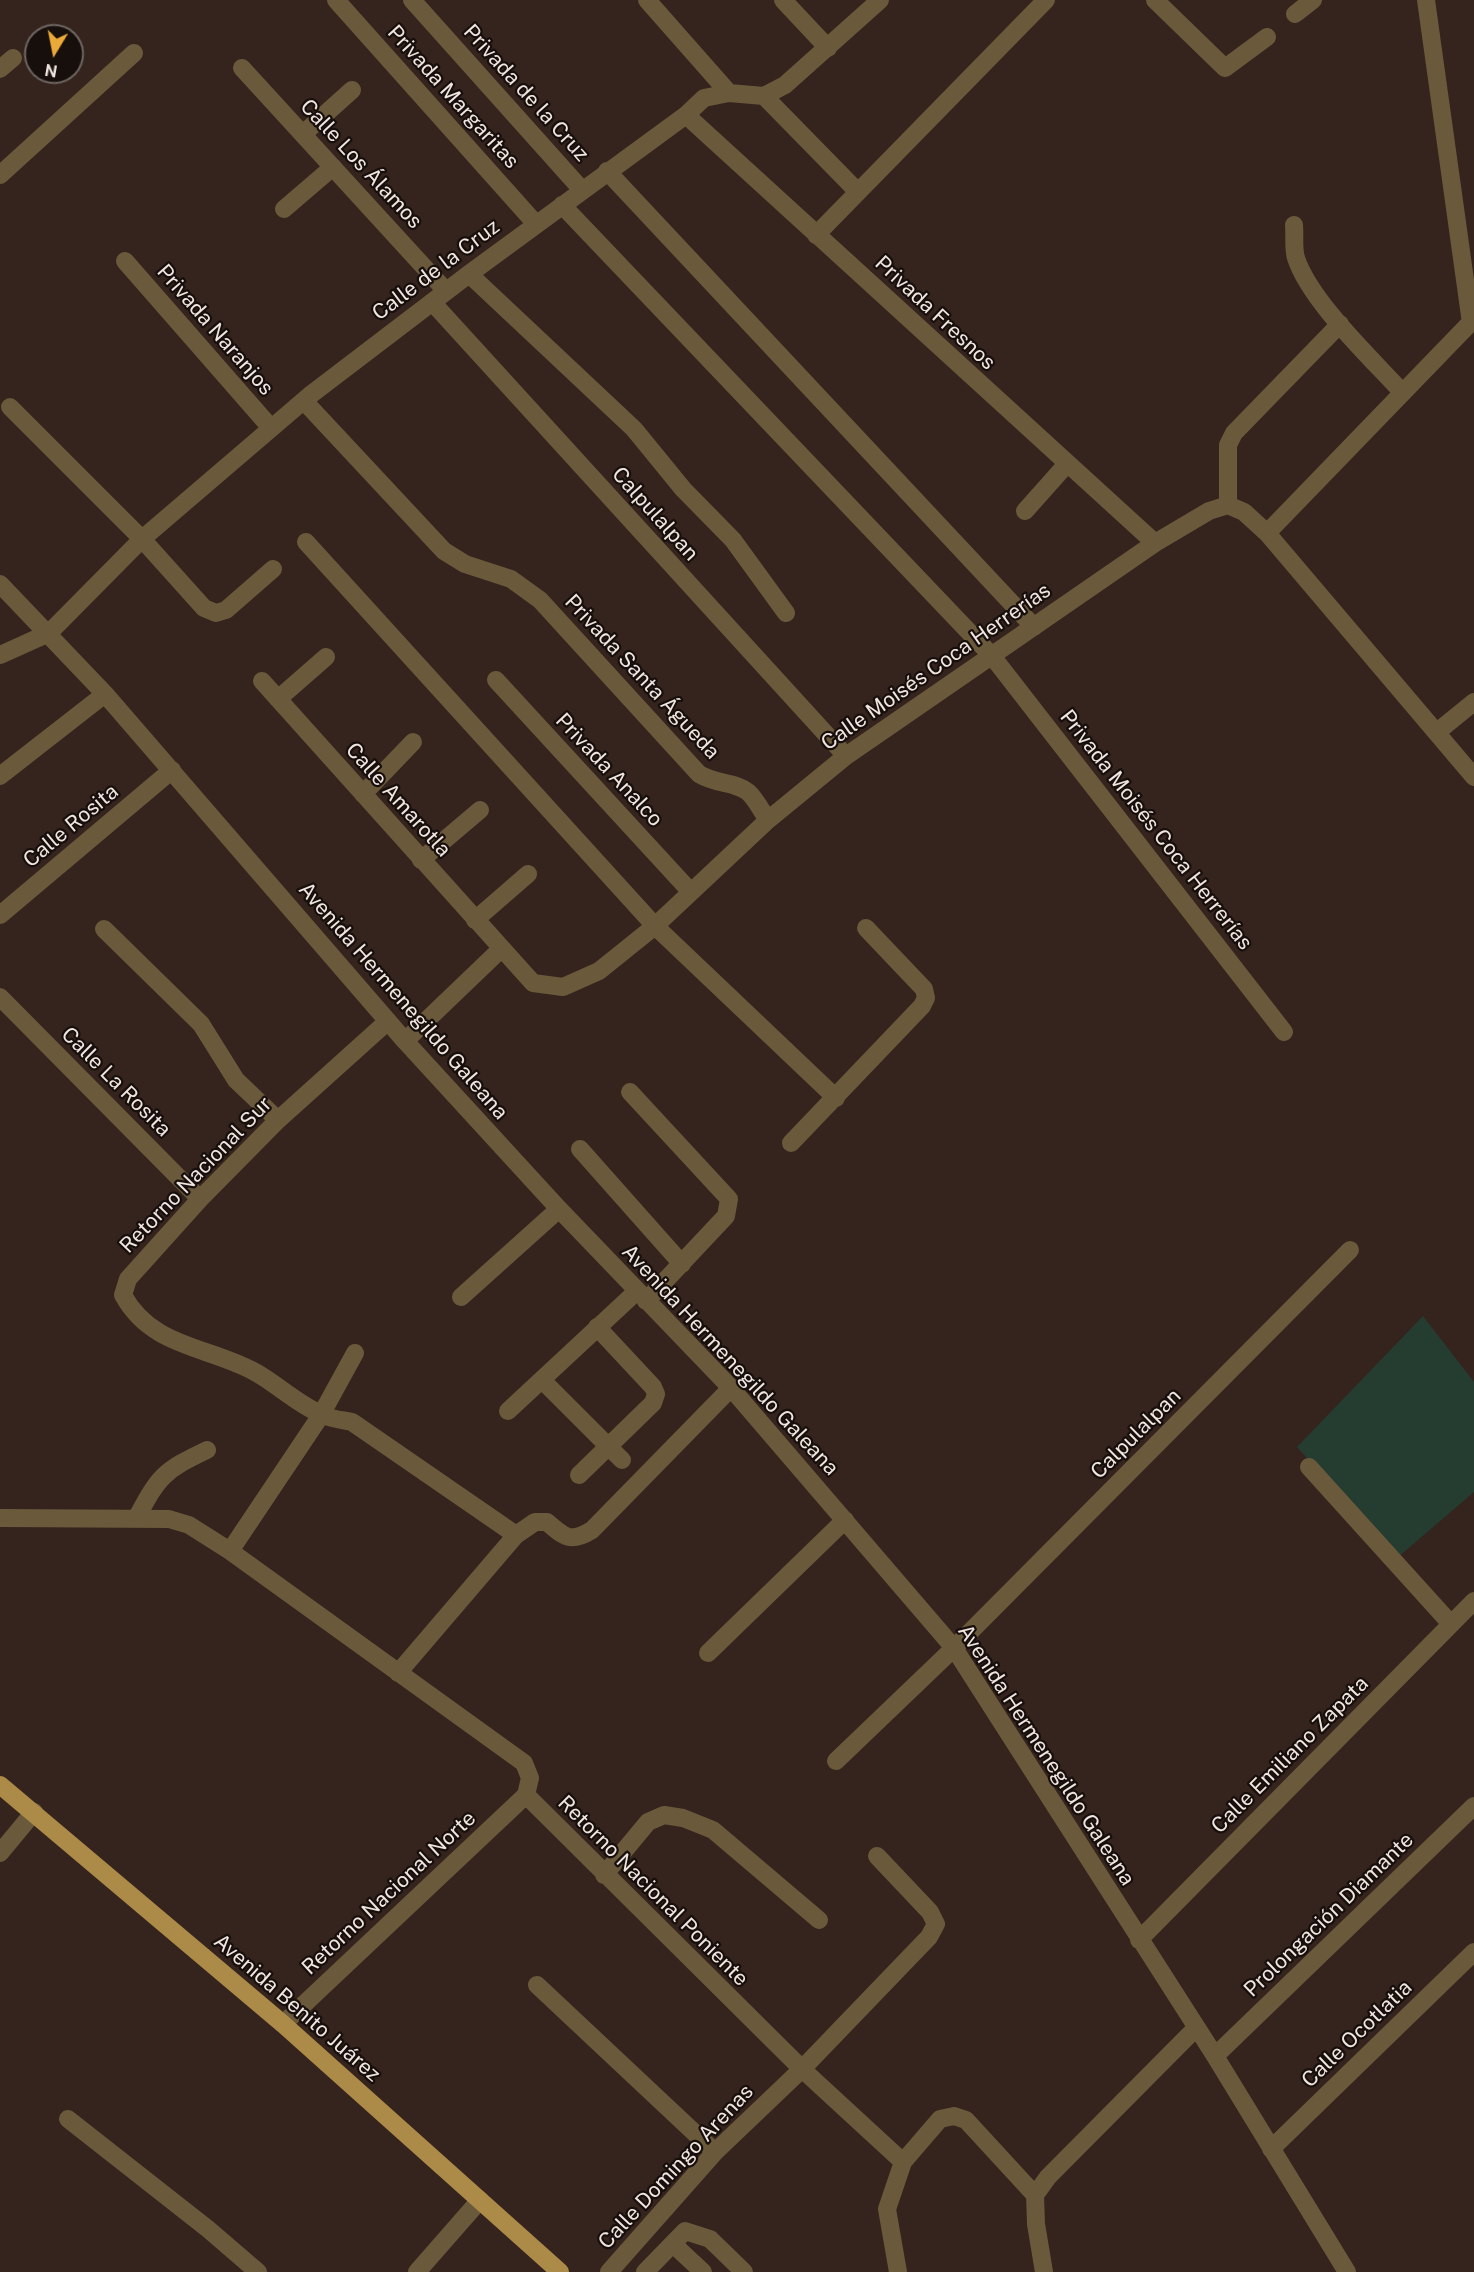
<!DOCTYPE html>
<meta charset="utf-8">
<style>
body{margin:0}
#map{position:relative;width:1474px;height:2272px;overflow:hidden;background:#35231d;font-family:"Public Sans",sans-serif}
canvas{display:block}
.north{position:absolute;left:24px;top:24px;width:60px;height:60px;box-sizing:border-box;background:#170f0c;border:2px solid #6e6561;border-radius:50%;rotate:190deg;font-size:16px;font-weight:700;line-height:24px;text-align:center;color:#f1e5e0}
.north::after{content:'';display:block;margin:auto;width:21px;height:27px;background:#eba939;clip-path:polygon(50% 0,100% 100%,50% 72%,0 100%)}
</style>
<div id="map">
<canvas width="1474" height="2272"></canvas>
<div class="north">N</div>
</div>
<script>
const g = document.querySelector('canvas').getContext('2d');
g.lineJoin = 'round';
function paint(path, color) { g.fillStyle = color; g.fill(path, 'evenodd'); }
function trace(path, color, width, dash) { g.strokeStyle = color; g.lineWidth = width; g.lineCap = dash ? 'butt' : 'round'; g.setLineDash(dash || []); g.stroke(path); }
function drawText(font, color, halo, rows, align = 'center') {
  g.font = font + ' "Public Sans",sans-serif'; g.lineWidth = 4.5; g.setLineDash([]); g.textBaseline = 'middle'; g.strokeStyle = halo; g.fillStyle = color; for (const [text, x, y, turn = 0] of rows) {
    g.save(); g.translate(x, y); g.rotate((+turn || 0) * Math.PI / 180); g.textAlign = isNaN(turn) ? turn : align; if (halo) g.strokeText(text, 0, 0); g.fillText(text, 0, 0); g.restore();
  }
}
const green = new Path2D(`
 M1423 1316 1474 1382V1492L1397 1558 1297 1447Z`);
const minor = new Path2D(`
 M336 0 536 224
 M412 0 582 190
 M647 0 729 93
 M783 0 828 48
 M1155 0 1225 68 1267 37
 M1426 0 1471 323
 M1295 14 1313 0
 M242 68 446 291
 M0 69 13 58
 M764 96 858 192
 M686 115 1155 543
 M303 134 352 90
 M607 171 1034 627
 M0 175 134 53
 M562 205 992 656 1284 1032
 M284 209 333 167
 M1294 225C1295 236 1293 248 1296 258 1310 301 1371 358 1402 392
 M816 235 1046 0
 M125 261 271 428
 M469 274 634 429 683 489 733 540 786 613
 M432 302 846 756
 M304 401 444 551 465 564 511 579 540 600 699 774C717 785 734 781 748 792 756 799 762 812 768 820
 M10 407 142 539 204 608 216 613 226 610 273 569
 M1228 505V445L1234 433 1340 324
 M1025 511 1066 465
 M1267 533 1474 319
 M306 542 655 926 836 1098
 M0 584 105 694 405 1041 559 1209 731 1388 954 1648 1215 2056 1347 2272
 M0 655 49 633 142 539 309 396 469 274 686 115 704 98 729 93 764 96 785 85 880 0
 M496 680 690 891
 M262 681 533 983 563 987 599 971 655 926 768 820 846 756 1155 543 1209 511 1228 505 1244 512 1267 533 1474 777
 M278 699 326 657
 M1437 732 1474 702
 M0 776 105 694
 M363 794 413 742
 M421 860 480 810
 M0 915 172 770
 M475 920 528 874
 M104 929 201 1024 236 1080 278 1120
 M0 997 200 1199
 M388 1021 278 1120 200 1199 128 1279 123 1295C152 1348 208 1346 255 1372 277 1384 297 1404 321 1414 330 1419 342 1420 352 1422L516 1535
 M405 1041 501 949
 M630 1092 729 1199 726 1216 646 1301
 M791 1143 922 1006 926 998 924 989 866 928
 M580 1149 682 1264
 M461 1297 559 1209
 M542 1380 622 1460
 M508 1411 637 1291
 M1309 1467 1451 1624
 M579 1475 653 1403 656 1394 653 1387 597 1327
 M0 1518 169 1519 189 1525 230 1551 524 1763 530 1778 526 1795
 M136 1519C159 1476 163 1471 207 1450
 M230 1551 321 1415 355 1353
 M708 1653 845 1520
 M398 1673 516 1535 535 1522H547C565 1538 571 1543 592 1530L731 1388
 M836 1761 954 1648 1350 1250
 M526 1795 802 2069 903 2162
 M0 1853 34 1812
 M604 1875 648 1822 664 1815 683 1818 713 1830 819 1920
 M1139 1940 1474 1601
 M537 1985 715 2152
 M283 2024 526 1795
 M1215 2056 1474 1806
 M68 2119 208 2229 258 2272
 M1271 2149 1474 1952
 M673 2244 703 2272
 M417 2272 480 2200
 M609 2272 715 2152 802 2069 929 1937 936 1924 930 1912 877 1856
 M645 2272 685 2231 710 2239 744 2272
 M898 2272 887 2209 903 2162 940 2119 954 2116 966 2120 1035 2195
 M1044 2272 1036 2224 1035 2195 1048 2177 1196 2028`);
const major = new Path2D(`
 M0 1785 283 2024 560 2272`);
const streetNames = [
 ["Privada de la Cruz",526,93,48],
 ["Privada Margaritas",453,97,48],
 ["Calle Los Álamos",361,164,47],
 ["Calle de la Cruz",436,270,-37],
 ["Privada Fresnos",935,313,43],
 ["Privada Naranjos",215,330,49],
 ["Calpulalpan",655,514,48],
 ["Calle Moisés Coca Herrerías",936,667,-35],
 ["Privada Santa Águeda",642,677,47],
 ["Privada Analco",609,770,47],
 ["Calle Amarotla",398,800,48],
 ["Calle Rosita",71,826,-40],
 ["Privada Moisés Coca Herrerías",1156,830,52],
 ["Avenida Hermenegildo Galeana",403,1001,49],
 ["Calle La Rosita",116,1082,45],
 ["Retorno Nacional Sur",196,1175,-46],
 ["Avenida Hermenegildo Galeana",730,1360,47],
 ["Calpulalpan",1136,1434,-45],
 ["Avenida Hermenegildo Galeana",1046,1755,57],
 ["Calle Emiliano Zapata",1290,1755,-45],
 ["Retorno Nacional Poniente",653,1891,45],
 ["Retorno Nacional Norte",389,1893,-43],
 ["Prolongación Diamante",1329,1915,-44],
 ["Avenida Benito Juárez",297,2008,41],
 ["Calle Ocotlatia",1357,2034,-44],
 ["Calle Domingo Arenas",676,2167,-47]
];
paint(green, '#243d30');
trace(minor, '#6a5a3b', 18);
trace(major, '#ac8a47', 18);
drawText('21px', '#f1e5e0', '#170f0c', streetNames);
</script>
